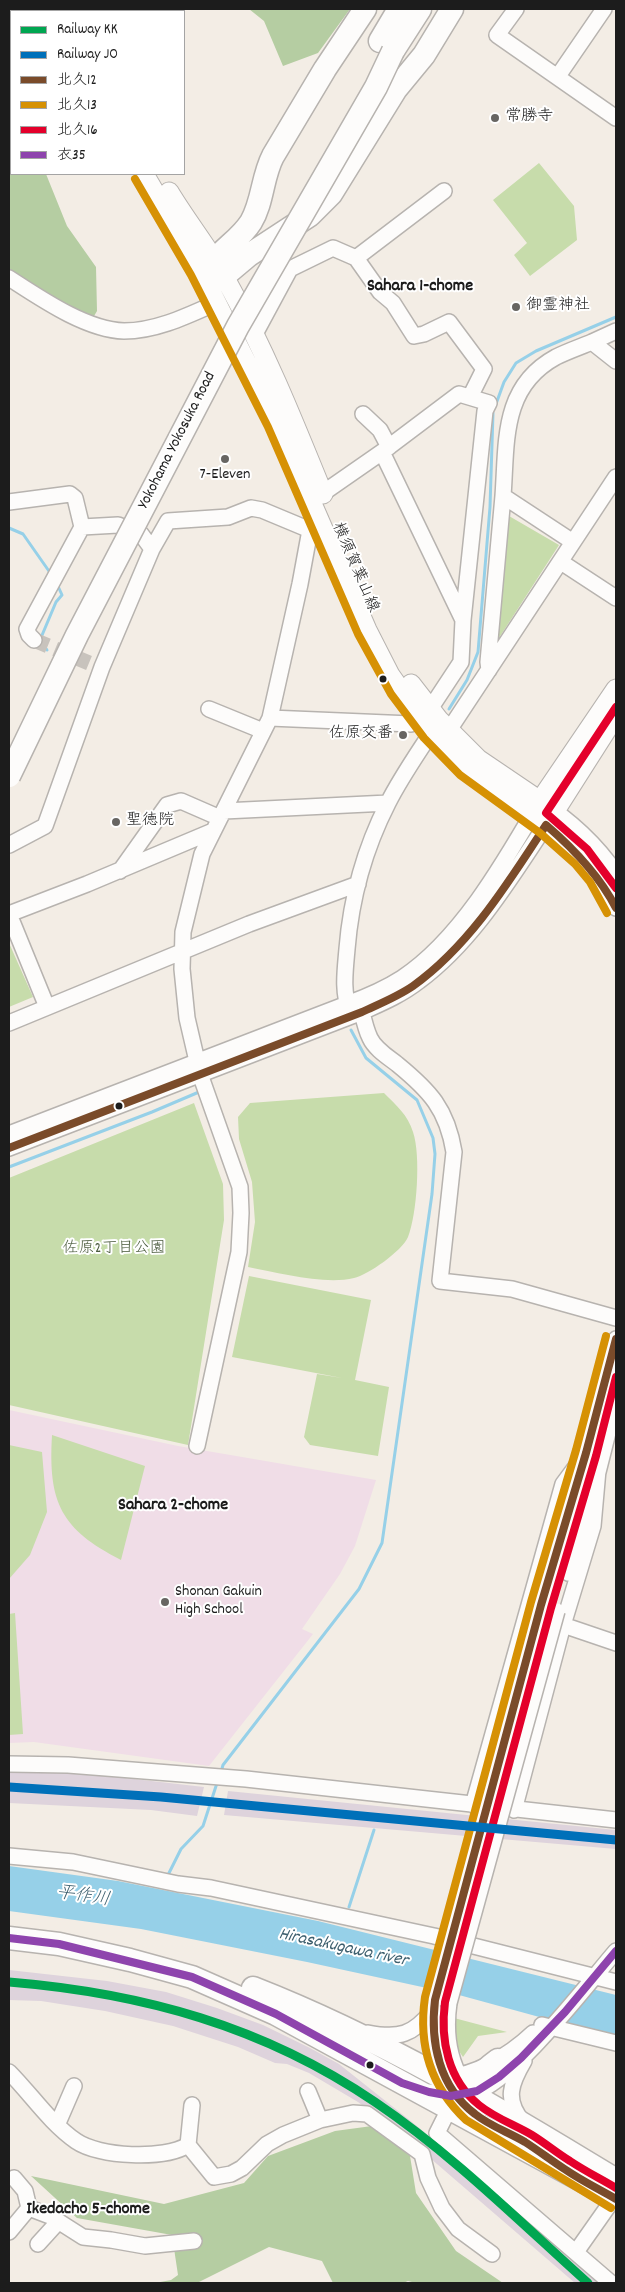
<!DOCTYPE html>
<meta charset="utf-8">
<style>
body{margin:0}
#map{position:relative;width:625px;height:2292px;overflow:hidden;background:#f3ede5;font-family:Dekko,"Klee One",sans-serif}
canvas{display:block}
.frame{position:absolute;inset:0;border:10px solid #1c1c1c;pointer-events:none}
.legend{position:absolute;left:10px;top:10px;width:175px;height:165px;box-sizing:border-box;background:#fff;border:1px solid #a4a4a4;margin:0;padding:6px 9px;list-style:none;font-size:15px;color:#1c1c1c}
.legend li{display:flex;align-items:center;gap:10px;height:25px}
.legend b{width:25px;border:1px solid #a4a4a4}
</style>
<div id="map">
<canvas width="625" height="2292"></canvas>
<div class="frame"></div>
<ul class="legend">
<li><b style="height:6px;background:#00a651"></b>Railway KK</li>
<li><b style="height:6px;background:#0070b9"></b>Railway JO</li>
<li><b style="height:6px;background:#7a4b2a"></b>北久12</li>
<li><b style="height:6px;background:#d69104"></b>北久13</li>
<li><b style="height:6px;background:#e4002b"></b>北久16</li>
<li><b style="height:6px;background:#8e44ad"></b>衣35</li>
</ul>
</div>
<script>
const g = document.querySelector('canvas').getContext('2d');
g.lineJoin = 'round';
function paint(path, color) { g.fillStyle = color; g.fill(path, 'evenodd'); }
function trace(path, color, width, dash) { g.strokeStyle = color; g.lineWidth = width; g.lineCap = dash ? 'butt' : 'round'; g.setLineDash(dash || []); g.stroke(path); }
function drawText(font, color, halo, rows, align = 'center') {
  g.font = font + ' Dekko,"Klee One",sans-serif'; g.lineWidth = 4; g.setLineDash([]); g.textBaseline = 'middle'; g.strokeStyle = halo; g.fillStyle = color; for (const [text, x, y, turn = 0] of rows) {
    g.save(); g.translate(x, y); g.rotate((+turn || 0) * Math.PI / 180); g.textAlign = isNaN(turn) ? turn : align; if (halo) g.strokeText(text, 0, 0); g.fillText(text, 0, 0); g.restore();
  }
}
const built = new Path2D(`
 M9 1410 178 1446 376 1480 355 1546 340 1574 302 1629 313 1634 209 1766 34 1742 9 1743Z`);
const industrial = new Path2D(`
 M38 1771 99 1775 204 1787 197 1816 151 1810 9 1803V1772Z
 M228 1791 616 1830V1849L224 1815Z
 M9 1970 107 1981 166 1992 217 2008 263 2025 310 2048 339 2064 412 2122 475 2174 598 2283H575L430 2158 358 2102 309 2073 287 2064 275 2063 238 2047 173 2026 105 2011 41 2001 9 2000Z`);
const green = new Path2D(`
 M539 163 574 206 577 240 530 276 514 255 527 243 493 200Z
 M509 516 559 545 497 641Z
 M9 943 33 997 9 1007Z
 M384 1093C396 1105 408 1115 413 1132 421 1155 417 1215 408 1237 402 1251 368 1275 354 1278 325 1285 279 1273 248 1267L255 1222 252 1182 239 1139 238 1117 250 1103Z
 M194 1103 223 1184 224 1220 188 1445 9 1405V1178Z
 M249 1276 371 1300 355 1380 389 1387 378 1456 310 1445 304 1437 317 1374 342 1378 232 1357Z
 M52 1435 145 1466 121 1560C61 1529 48 1503 52 1435Z
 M9 1445 42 1452 47 1512 30 1555 9 1579Z
 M15 1613 23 1734 9 1735V1614Z
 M454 2018 507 2032 478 2036 463 2057C454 2045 454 2032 454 2018Z`);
const forest = new Path2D(`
 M249 9H350L318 53 283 66 264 21Z
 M9 123 11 124V174H46L67 226 96 267 97 311 87 328 36 286 9 269Z
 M372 2126 410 2156 416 2193 456 2251 503 2283H416L408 2281 403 2283H333L322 2261 269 2247 197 2283H155L171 2280 178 2275 172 2235 77 2218 31 2176 164 2204 244 2183 268 2156 335 2131Z`);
const water = new Path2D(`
 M9 1866 118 1881 318 1921 616 1995V2038L459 1995 307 1962 141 1929 9 1911Z`);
const stream = new Path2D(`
 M496 404 504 382 516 363 536 351 616 317
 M9 528 23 534 51 574
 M47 650 40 640 56 602 62 595 57 584
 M449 709 467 680 478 652 490 507 493 413
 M9 1167 152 1112 199 1092
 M221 1772 223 1765 359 1589 382 1543 432 1194 435 1154 433 1138 417 1100 366 1058 351 1030
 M167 1877 181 1849 203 1826 218 1780
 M349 1907 374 1830`);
const minorTunnel = new Path2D(`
 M34 640 89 663`);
const minor = new Path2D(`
 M516 9 497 35 616 118
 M558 76 604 9
 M356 258 444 191
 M9 278C40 298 86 330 124 331 156 331 187 316 216 303
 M255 334 290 269 333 248 356 258 380 292 393 303 414 336 424 334 449 322 484 369 470 397
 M592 342 616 331
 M363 414 380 430 389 447
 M323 493 382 452 459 394 489 403 485 411 463 620
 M9 502 70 494 75 498 82 527 27 629 29 635 34 640
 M82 527 118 525 141 534 152 549
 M573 542 503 496C507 442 501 387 556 357 568 351 580 347 592 342L616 361
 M561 562 616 598
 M489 670 488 662 503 496
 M209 709 263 731
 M270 718 411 724 421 719 430 709 461 662 463 620 382 452
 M449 730 616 477
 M224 811 388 803
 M9 845 45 826 102 667 152 549 168 521 228 517 251 508 262 510 310 530
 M120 871 167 805 181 801 220 818
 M9 914 87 884 213 831
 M9 914 47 1007
 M362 1012C364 1021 366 1030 370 1038 375 1049 388 1057 397 1064 430 1091 447 1109 454 1152L440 1281 512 1289 616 1318
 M350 1013C342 991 345 972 347 949 351 899 365 848 388 803 402 775 421 749 438 722
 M9 1023 249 924 358 884
 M9 1134 347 1004C366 997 385 989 402 978 461 939 505 861 540 801 570 820 596 844 616 873
 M9 1148 362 1012C382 1003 401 995 419 981 473 941 509 880 546 825 575 849 600 874 616 908
 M197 1446 239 1252 241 1213 240 1187 200 1074 187 1018 182 969 183 932 202 854 270 718 300 584 310 530 315 522 320 519
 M596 1480 616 1401
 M568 1573 588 1504
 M541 1605 586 1453 616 1339
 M563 1625 616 1643
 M9 1764 68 1765 246 1779 616 1820
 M473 1805 563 1484 586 1453
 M514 1810 563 1625 593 1526 598 1470
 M9 1856 73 1862 178 1884 211 1888 434 1936 616 1982
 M449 2003C445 2031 448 2057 462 2081
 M433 2009C430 2033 434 2060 447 2081
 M542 2025 616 2043
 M368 2033C399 2039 413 2035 433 2010
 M9 2072C31 2094 50 2123 76 2141 99 2157 164 2160 188 2145
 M438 2075C469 2082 512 2053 533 2033
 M308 2091 320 2120
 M430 2092C443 2095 458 2098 472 2094 515 2080 585 1987 616 1951
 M192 2105 188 2145 214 2177 231 2174 242 2168 267 2144 283 2135 320 2120 353 2113 367 2114 422 2154 428 2178 442 2208 458 2229 492 2254
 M449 2109 437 2133 611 2283
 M523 2122C504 2100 511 2083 524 2061
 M58 2123 74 2086
 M29 2208 50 2216 83 2237 111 2240 145 2246 194 2241
 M9 2232 29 2208 25 2191 14 2178
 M38 2244 58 2222
 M576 2252 614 2198`);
const major = new Path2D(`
 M74 9 75 11
 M144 174 200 270 277 423 367 630 390 675 421 719 467 768 506 798 546 825 616 715
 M169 192C187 222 209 249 225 278 264 348 293 420 323 494
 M411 684 439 720 478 759 540 801 616 689`);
const highway = new Path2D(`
 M380 41 399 9
 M393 51 420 9
 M204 278 224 276 249 255 310 215 331 194 396 89 424 55 452 9
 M204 278C207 273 210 266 214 261 225 247 241 238 251 222 263 202 262 177 273 156L325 69 365 9
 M9 1938 59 1944 130 1960 192 1977 276 2014 616 2199
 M253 1988C381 2038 500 2109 616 2180
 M478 2106C464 2088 484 2070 498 2060`);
const minorBridge = new Path2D(`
 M435 2000 541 1605
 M449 2003 557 1611`);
const highwayBridge = new Path2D(`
 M9 776 77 635 238 326 376 87 393 51`);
const bus1 = new Path2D(`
 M9 1148 362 1012C379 1004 397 997 413 986 470 945 508 883 546 825 574 849 599 875 616 908
 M616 1339 586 1453 541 1605 435 2000C430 2042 439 2087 475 2114 490 2126 508 2132 525 2142 539 2151 552 2161 566 2170 582 2181 599 2189 616 2199`);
const bus2 = new Path2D(`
 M135 179 191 275 268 427 358 634 391 694 424 738 460 775 540 833 575 864 590 882 607 913
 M606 1336 576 1450 531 1602 425 1997C418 2045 431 2087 466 2120L611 2208`);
const bus3 = new Path2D(`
 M616 707 546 813 587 849 616 888
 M616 1377 596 1456 551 1608 445 2002C440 2040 448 2080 479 2105 495 2118 515 2125 532 2135 545 2143 557 2153 570 2161 585 2171 601 2179 616 2188`);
const bus4 = new Path2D(`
 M9 1938 59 1944 192 1977 276 2014 402 2083 429 2092 451 2096 477 2091 499 2077 521 2058 565 2012 616 1951`);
const rail1 = new Path2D(`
 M9 1982C142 1993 263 2026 375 2102 452 2154 519 2221 588 2283`);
const rail2 = new Path2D(`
 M9 1787 161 1797 616 1840`);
const markers = [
 [495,118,5,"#676562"],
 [516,307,5,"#676562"],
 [225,459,5,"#676562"],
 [383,679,4.5,"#1c1c1c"],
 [403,735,5,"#676562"],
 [116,822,5,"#676562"],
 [119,1106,4.5,"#1c1c1c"],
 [165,1602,5,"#676562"],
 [370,2065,4.5,"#1c1c1c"]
];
const poiNames = [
 ["常勝寺",505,118],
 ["御霊神社",526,307],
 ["7-Eleven",225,476,"center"],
 ["佐原交番",393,735,"right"],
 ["聖徳院",126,822],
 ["Shonan Gakuin",175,1593],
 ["High School",175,1611]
];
const streetNames = [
 ["Yokohama Yokosuka Road",178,441,-63],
 ["横須賀葉山線",354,568,67]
];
const parkNames = [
 ["佐原2丁目公園",114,1250]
];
const neighbourhoodNames = [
 ["Sahara 1-chome",420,288],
 ["Sahara 2-chome",173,1507],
 ["Ikedacho 5-chome",88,2211]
];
const waterNames = [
 ["平作川",83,1898,9],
 ["Hirasakugawa river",343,1949,12]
];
paint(built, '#f0dde7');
paint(industrial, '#ded3dc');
paint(green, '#c7dcab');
paint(forest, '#b5cda2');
paint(water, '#96d0e8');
trace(stream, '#96d0e8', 3);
trace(minorTunnel, '#c8c3bd', 15, [15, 8]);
trace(minor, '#b7b3af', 18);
trace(major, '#b7b3af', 21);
trace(highway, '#b7b3af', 25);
trace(minor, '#fdfcfb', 15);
trace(major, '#fdfcfb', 19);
trace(highway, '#fdfcfb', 22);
trace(minorBridge, '#b7b3af', 18, []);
trace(highwayBridge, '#b7b3af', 25, []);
trace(minorBridge, '#fdfcfb', 15);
trace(highwayBridge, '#fdfcfb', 22);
trace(bus1, '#7a4b2a', 8);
trace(bus2, '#d69104', 8);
trace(bus3, '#e4002b', 8);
trace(bus4, '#8e44ad', 8);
trace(rail1, '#00a651', 9);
trace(rail2, '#0070b9', 9);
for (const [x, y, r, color] of markers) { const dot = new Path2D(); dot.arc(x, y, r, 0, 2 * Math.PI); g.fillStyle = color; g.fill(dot); trace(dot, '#fff', 2); }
drawText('16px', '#1c1c1c', '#fff', poiNames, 'left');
drawText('16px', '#1c1c1c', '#fff', streetNames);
drawText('16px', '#4b5b3e', '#fff', parkNames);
drawText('bold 18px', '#1c1c1c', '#fff', neighbourhoodNames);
drawText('italic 18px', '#3d5f6e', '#fff', waterNames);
</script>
